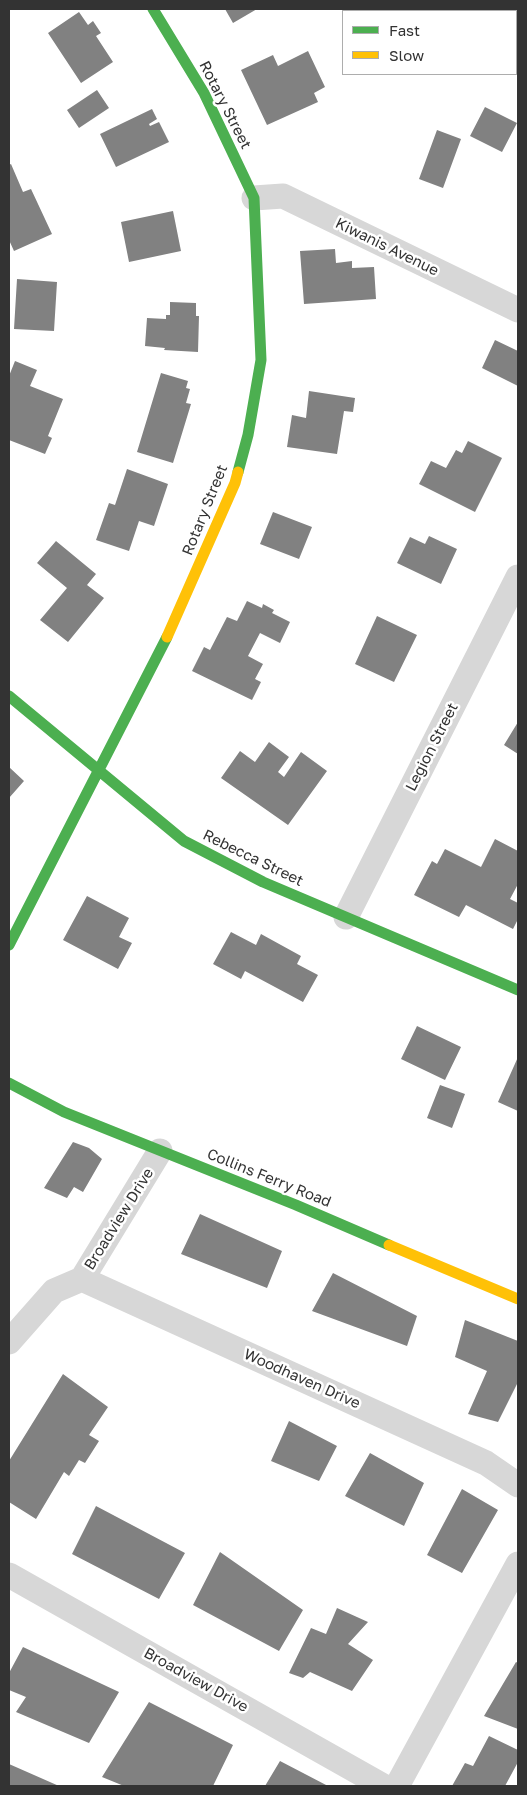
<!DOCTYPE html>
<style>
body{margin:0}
#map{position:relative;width:527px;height:1795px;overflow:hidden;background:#fff;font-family:"Golos Text",sans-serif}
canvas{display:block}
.frame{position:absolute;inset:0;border:10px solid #333;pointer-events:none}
.legend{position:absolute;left:342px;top:10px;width:175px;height:65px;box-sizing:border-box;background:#fff;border:1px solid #adadad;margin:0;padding:6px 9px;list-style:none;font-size:15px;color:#333}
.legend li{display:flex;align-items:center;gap:10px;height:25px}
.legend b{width:25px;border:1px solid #adadad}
</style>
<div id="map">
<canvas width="527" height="1795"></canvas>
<div class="frame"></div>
<ul class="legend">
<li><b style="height:6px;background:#4caf50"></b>Fast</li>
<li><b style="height:6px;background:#ffc107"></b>Slow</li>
</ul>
</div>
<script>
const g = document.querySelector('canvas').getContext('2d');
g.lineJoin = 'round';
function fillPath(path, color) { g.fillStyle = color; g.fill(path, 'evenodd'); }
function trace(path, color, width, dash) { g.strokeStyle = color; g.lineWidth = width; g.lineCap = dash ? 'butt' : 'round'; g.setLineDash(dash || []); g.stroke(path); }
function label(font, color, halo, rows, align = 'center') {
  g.font = font + ' "Golos Text",sans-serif'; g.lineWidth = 5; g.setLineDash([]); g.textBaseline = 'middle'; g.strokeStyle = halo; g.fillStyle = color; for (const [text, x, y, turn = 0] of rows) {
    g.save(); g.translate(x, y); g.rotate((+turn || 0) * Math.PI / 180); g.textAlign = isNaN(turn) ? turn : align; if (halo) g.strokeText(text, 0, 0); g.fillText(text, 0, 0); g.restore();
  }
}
const building = new Path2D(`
 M225,9H257L233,23Z
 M79,12L88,25L93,21L101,33L96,36L113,62L81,83L48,33Z
 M308,51L325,87L314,93L318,102L267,125L241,70L273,55L278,66Z
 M97,90L109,108L79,128L67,110Z
 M485,107L517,123L502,152L470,136Z
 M152,109L157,119L149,124L150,126L159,122L169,142L116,167L100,134Z
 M437,130L461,139L443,188L419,179Z
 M11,164L23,192L31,189L52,234L14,251L9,240V165Z
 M173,211L181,251L129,262L121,222Z
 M335,249L336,263L352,261V268L374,267L376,299L304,304L300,251Z
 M17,279L57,282L54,331L14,329Z
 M170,302L196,303V316H199L198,352L164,350L165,348L145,346L147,318L166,319V315H170Z
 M495,340L518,351V386L482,368Z
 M15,361L37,370L30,386L63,399L48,436L52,438L45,454L9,440V376Z
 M161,373L188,381L186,388L190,389L186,403L191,404L173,463L137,452Z
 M309,391L355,398L353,412L344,411L337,454L287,447L292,415L306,418Z
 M468,441L502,458L475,512L419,484L431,461L446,468L456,450L462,453Z
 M127,469L168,484L154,526L139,521L129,551L96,540L109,503L115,505Z
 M273,512L312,527L299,559L260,544Z
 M429,536L457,549L441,584L397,563L410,537L425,544Z
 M56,541L96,574L87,585L104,598L68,642L40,620L67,588L37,563Z
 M247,601L262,608L263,604L274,610L272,613L290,622L280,643L260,633L248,656L263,664L255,679L261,682L252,700L192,671L204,647L210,650L227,617L237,621Z
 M377,616L417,635L394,682L355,664Z
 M518,722V754L504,745Z
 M269,742L289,757L278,772L284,777L301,752L327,771L288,825L221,778L240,751L255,762Z
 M9,767L24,781L9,798Z
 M495,839L518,851V884L510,899L518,903V919L513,929L466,905L459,917L414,895L432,861L437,864L445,849L481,867Z
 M87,896L129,918L119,937L132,943L118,969L63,940Z
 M231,932L256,945L261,934L301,956L297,964L318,975L303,1002L245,971L241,979L213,964Z
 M417,1026L461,1047L445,1080L401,1059Z
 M518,1057V1111L498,1102Z
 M440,1085L465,1094L452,1128L427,1118Z
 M73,1142L89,1148L102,1159L83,1192L74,1187L67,1198L44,1188Z
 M200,1214L282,1251L267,1288L181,1254Z
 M333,1273L417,1316L407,1346L312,1311Z
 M465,1320L518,1341V1382L498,1422L468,1414L487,1371L455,1357Z
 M63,1374L108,1407L89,1435L99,1441L85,1463L79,1460L69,1476L64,1472L36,1519L9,1502V1461Z
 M289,1421L337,1446L319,1481L271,1461Z
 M370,1453L424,1483L404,1526L345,1496Z
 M462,1489L498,1510L462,1573L427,1555Z
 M96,1506L185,1553L159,1599L72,1554Z
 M220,1552L303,1610L279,1651L193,1605Z
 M337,1608L368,1622L348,1644L373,1660L352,1691L310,1672L303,1678L289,1673L311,1628L326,1634Z
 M23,1647L119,1692L89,1743L16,1712L26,1697L9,1690V1673Z
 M516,1662L518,1663V1729L484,1716Z
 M149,1702L233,1745L213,1786H124L102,1777Z
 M489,1736L518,1750V1762L505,1786H452L465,1763L473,1766Z
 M280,1761L328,1786H265Z
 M9,1764L59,1786H9Z`);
const street = new Path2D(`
 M254,198L283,196L518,310
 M346,917L518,577
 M82,1279L486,1463L518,1485
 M9,1342L54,1291L82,1279L160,1151
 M9,1575L383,1786
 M397,1786L518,1564`);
const fast = new Path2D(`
 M153,9L204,93L254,198L261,360L248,435L238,472
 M9,696L184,841L263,882L518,990
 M9,945L167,637
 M9,1083L64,1112L296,1205L389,1245`);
const slow = new Path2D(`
 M167,637L235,483L238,472
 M389,1245L518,1299`);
const streetNames = [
 ["Rotary Street",225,105,63],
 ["Kiwanis Avenue",387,247,26],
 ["Rotary Street",205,510,-68],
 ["Legion Street",432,747,-63],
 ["Rebecca Street",253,858,26],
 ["Collins Ferry Road",269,1178,22],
 ["Broadview Drive",119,1219,-58],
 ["Woodhaven Drive",302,1379,24],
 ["Broadview Drive",196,1680,29]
];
fillPath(building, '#818181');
trace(street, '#d7d7d7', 25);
trace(fast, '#4caf50', 11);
trace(slow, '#ffc107', 11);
label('15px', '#333', '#fff', streetNames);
</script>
